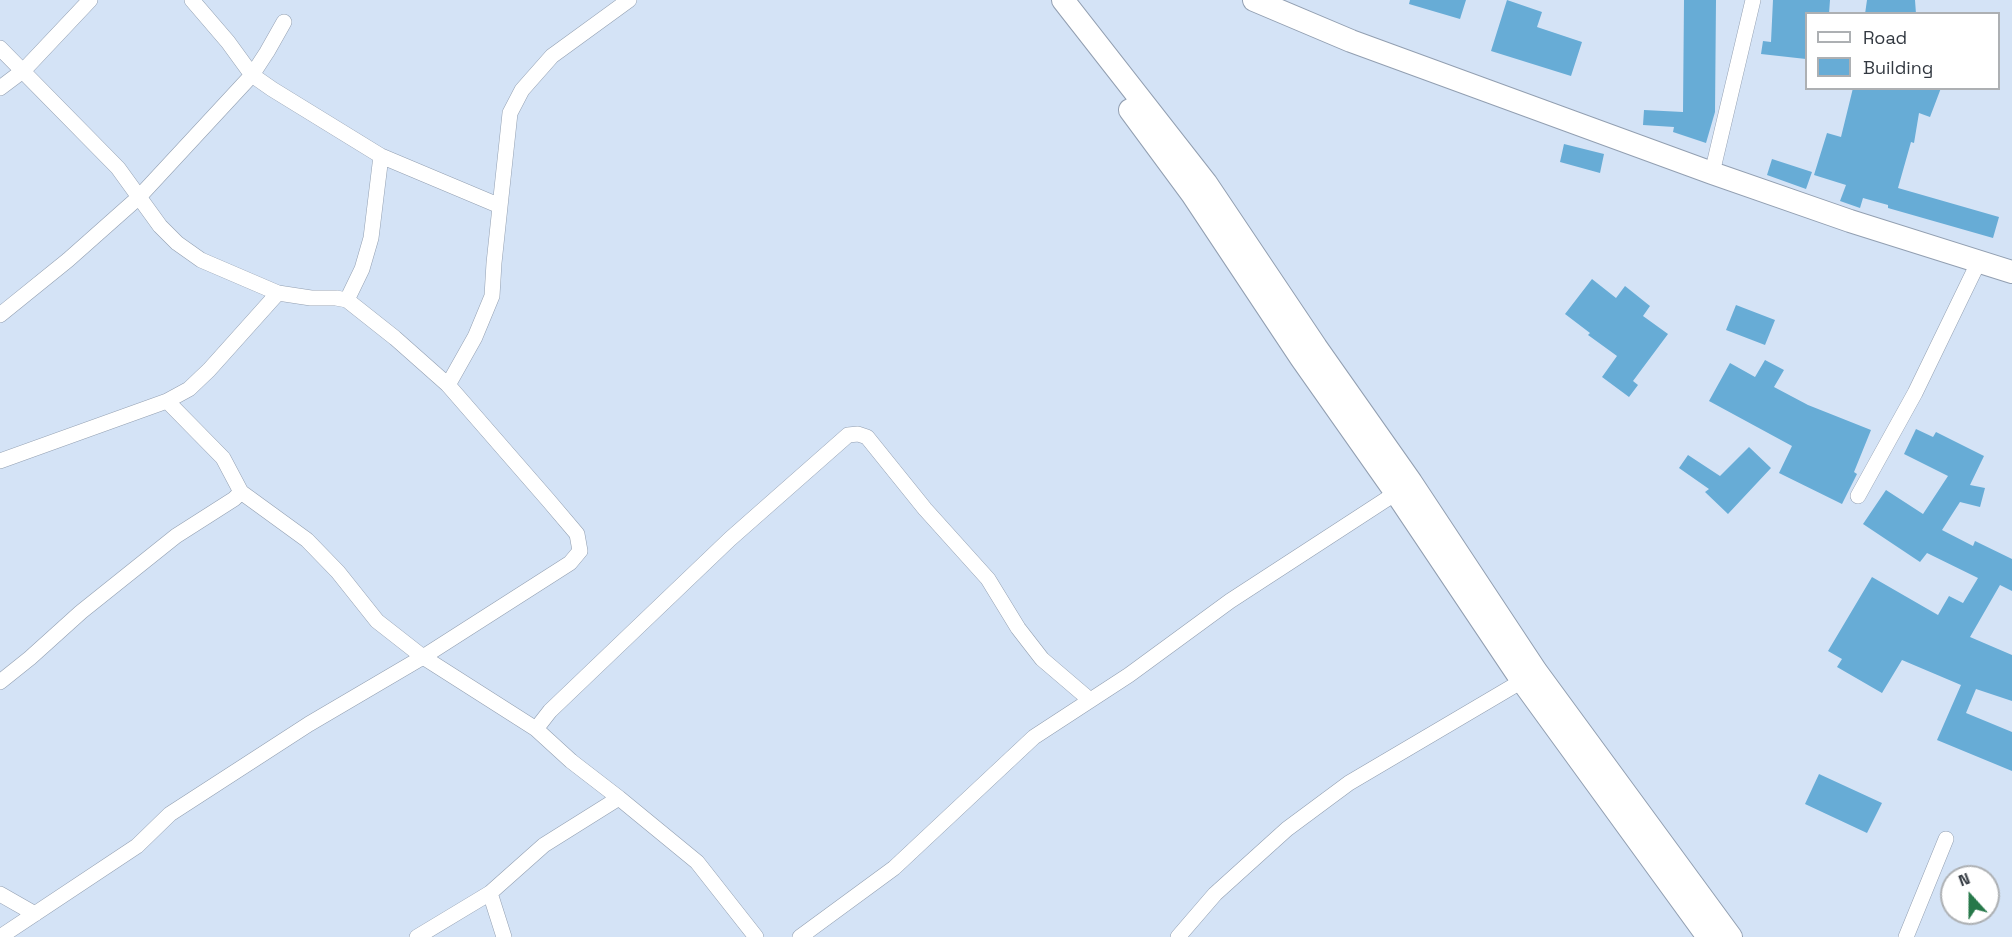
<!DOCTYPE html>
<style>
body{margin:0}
#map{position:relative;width:2012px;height:937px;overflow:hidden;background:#d4e3f6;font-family:"Space Grotesk",sans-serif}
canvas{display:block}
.legend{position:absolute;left:1805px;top:12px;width:195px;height:78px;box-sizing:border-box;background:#fff;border:2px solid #adb0b3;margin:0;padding:8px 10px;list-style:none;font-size:18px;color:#333941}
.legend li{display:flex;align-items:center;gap:12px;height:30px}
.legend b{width:30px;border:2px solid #adb0b3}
.north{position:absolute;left:1940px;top:865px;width:60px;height:60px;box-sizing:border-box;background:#fff;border:2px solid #adb0b3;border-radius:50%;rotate:339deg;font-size:16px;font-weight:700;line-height:24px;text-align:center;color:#333941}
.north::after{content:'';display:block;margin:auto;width:21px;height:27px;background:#267849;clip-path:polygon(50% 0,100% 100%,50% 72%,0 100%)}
</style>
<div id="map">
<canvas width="2012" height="937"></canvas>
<ul class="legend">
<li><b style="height:8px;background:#fff"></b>Road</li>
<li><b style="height:16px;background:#67acd6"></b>Building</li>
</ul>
<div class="north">N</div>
</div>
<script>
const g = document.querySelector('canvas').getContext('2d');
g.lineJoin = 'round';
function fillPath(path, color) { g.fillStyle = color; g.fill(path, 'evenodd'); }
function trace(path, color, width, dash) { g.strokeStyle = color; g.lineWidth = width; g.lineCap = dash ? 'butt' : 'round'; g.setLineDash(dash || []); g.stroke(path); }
const building = new Path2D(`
 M1410,0H1466L1460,19L1409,4Z
 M1507,0L1542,12L1537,27L1582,42L1571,76L1491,51Z
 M1684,0H1716L1715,112L1706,143L1673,132L1674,127L1643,125L1644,110L1683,112Z
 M1773,0H1830L1829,14H1806V59L1761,54L1763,41L1771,42Z
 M1867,0H1915L1916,14H1865Z
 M1853,88H1941L1930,117L1919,113L1914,143L1911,142L1898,188L1999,217L1993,238L1888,208V205L1863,198L1860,208L1840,201L1846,185L1814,175L1827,133L1841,137Z
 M1564,144L1604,154L1600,173L1560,162Z
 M1772,159L1812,172L1806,189L1767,175Z
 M1592,279L1616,298L1625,286L1650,306L1643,316L1668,334L1633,381L1638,385L1629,397L1602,377L1617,356L1588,335L1590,333L1565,314Z
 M1736,305L1775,320L1765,345L1726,330Z
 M1765,360L1784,370L1774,387L1808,405L1871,430L1854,472L1857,474L1842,504L1779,473L1792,446L1709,401L1730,363L1755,377Z
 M1916,429L1933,437L1936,432L1984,456L1970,485L1985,488L1980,507L1960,502L1942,530L1973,546L1975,541L2012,559V591L2000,585L1970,637L2012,655V701L1976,689L1966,713L2012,732V771L1937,740L1961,685L1902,660L1882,693L1837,667L1842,659L1828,651L1872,577L1938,615L1949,596L1963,603L1978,578L1927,553L1920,562L1863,524L1886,490L1923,514L1948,476L1904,454Z
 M1749,447L1771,468L1728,514L1705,492L1709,489L1679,468L1688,455L1720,476Z
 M1819,774L1882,803L1867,833L1805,804Z`);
const street = new Path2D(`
 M192,0L228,42L252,75L272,89L381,156L500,206
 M0,48L118,168L160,226L177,243L201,260L278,293L311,298H336L347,300L395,338L448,385L549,501L577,534L580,551L570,563L423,657L377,621L338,572L307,540L241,492L234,499L176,536L81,612L30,658L0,682
 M0,88L24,70L90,0
 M1712,173L1753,0
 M347,300L362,269L371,238L381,156
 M0,315L68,260L139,197L252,75L267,52L284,22
 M448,385L475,337L492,296L494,263L510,113L522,90L552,56L629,0
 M167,401L223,458L241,492
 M0,461L167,401L189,389L209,370L278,293
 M1858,496L1915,393L1979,261
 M536,729L550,711L730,539L848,435L858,434L867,437L925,509L988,579L1018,628L1042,659L1090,700
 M490,893L504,937
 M0,894L35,914
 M0,937L137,846L170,814L309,724L423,657L536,729L571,761L619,798
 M417,937L490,893L544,845L619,798L697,862L756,937
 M800,937L894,868L1034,737L1129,675L1230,601L1396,493
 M1178,937L1215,894L1287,829L1349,783L1522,681
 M1906,937L1946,839`);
const secondary = new Path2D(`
 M1063,0L1206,183L1316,347L1411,482L1536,671L1731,937
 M1254,0L1351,41L1712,173L1850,221L2012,272
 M1130,110L1192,194L1301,358L1396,493L1522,681L1708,937`);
fillPath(building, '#67acd6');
trace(street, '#929fb1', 16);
trace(secondary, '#929fb1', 24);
trace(street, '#fff', 15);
trace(secondary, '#fff', 22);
</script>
